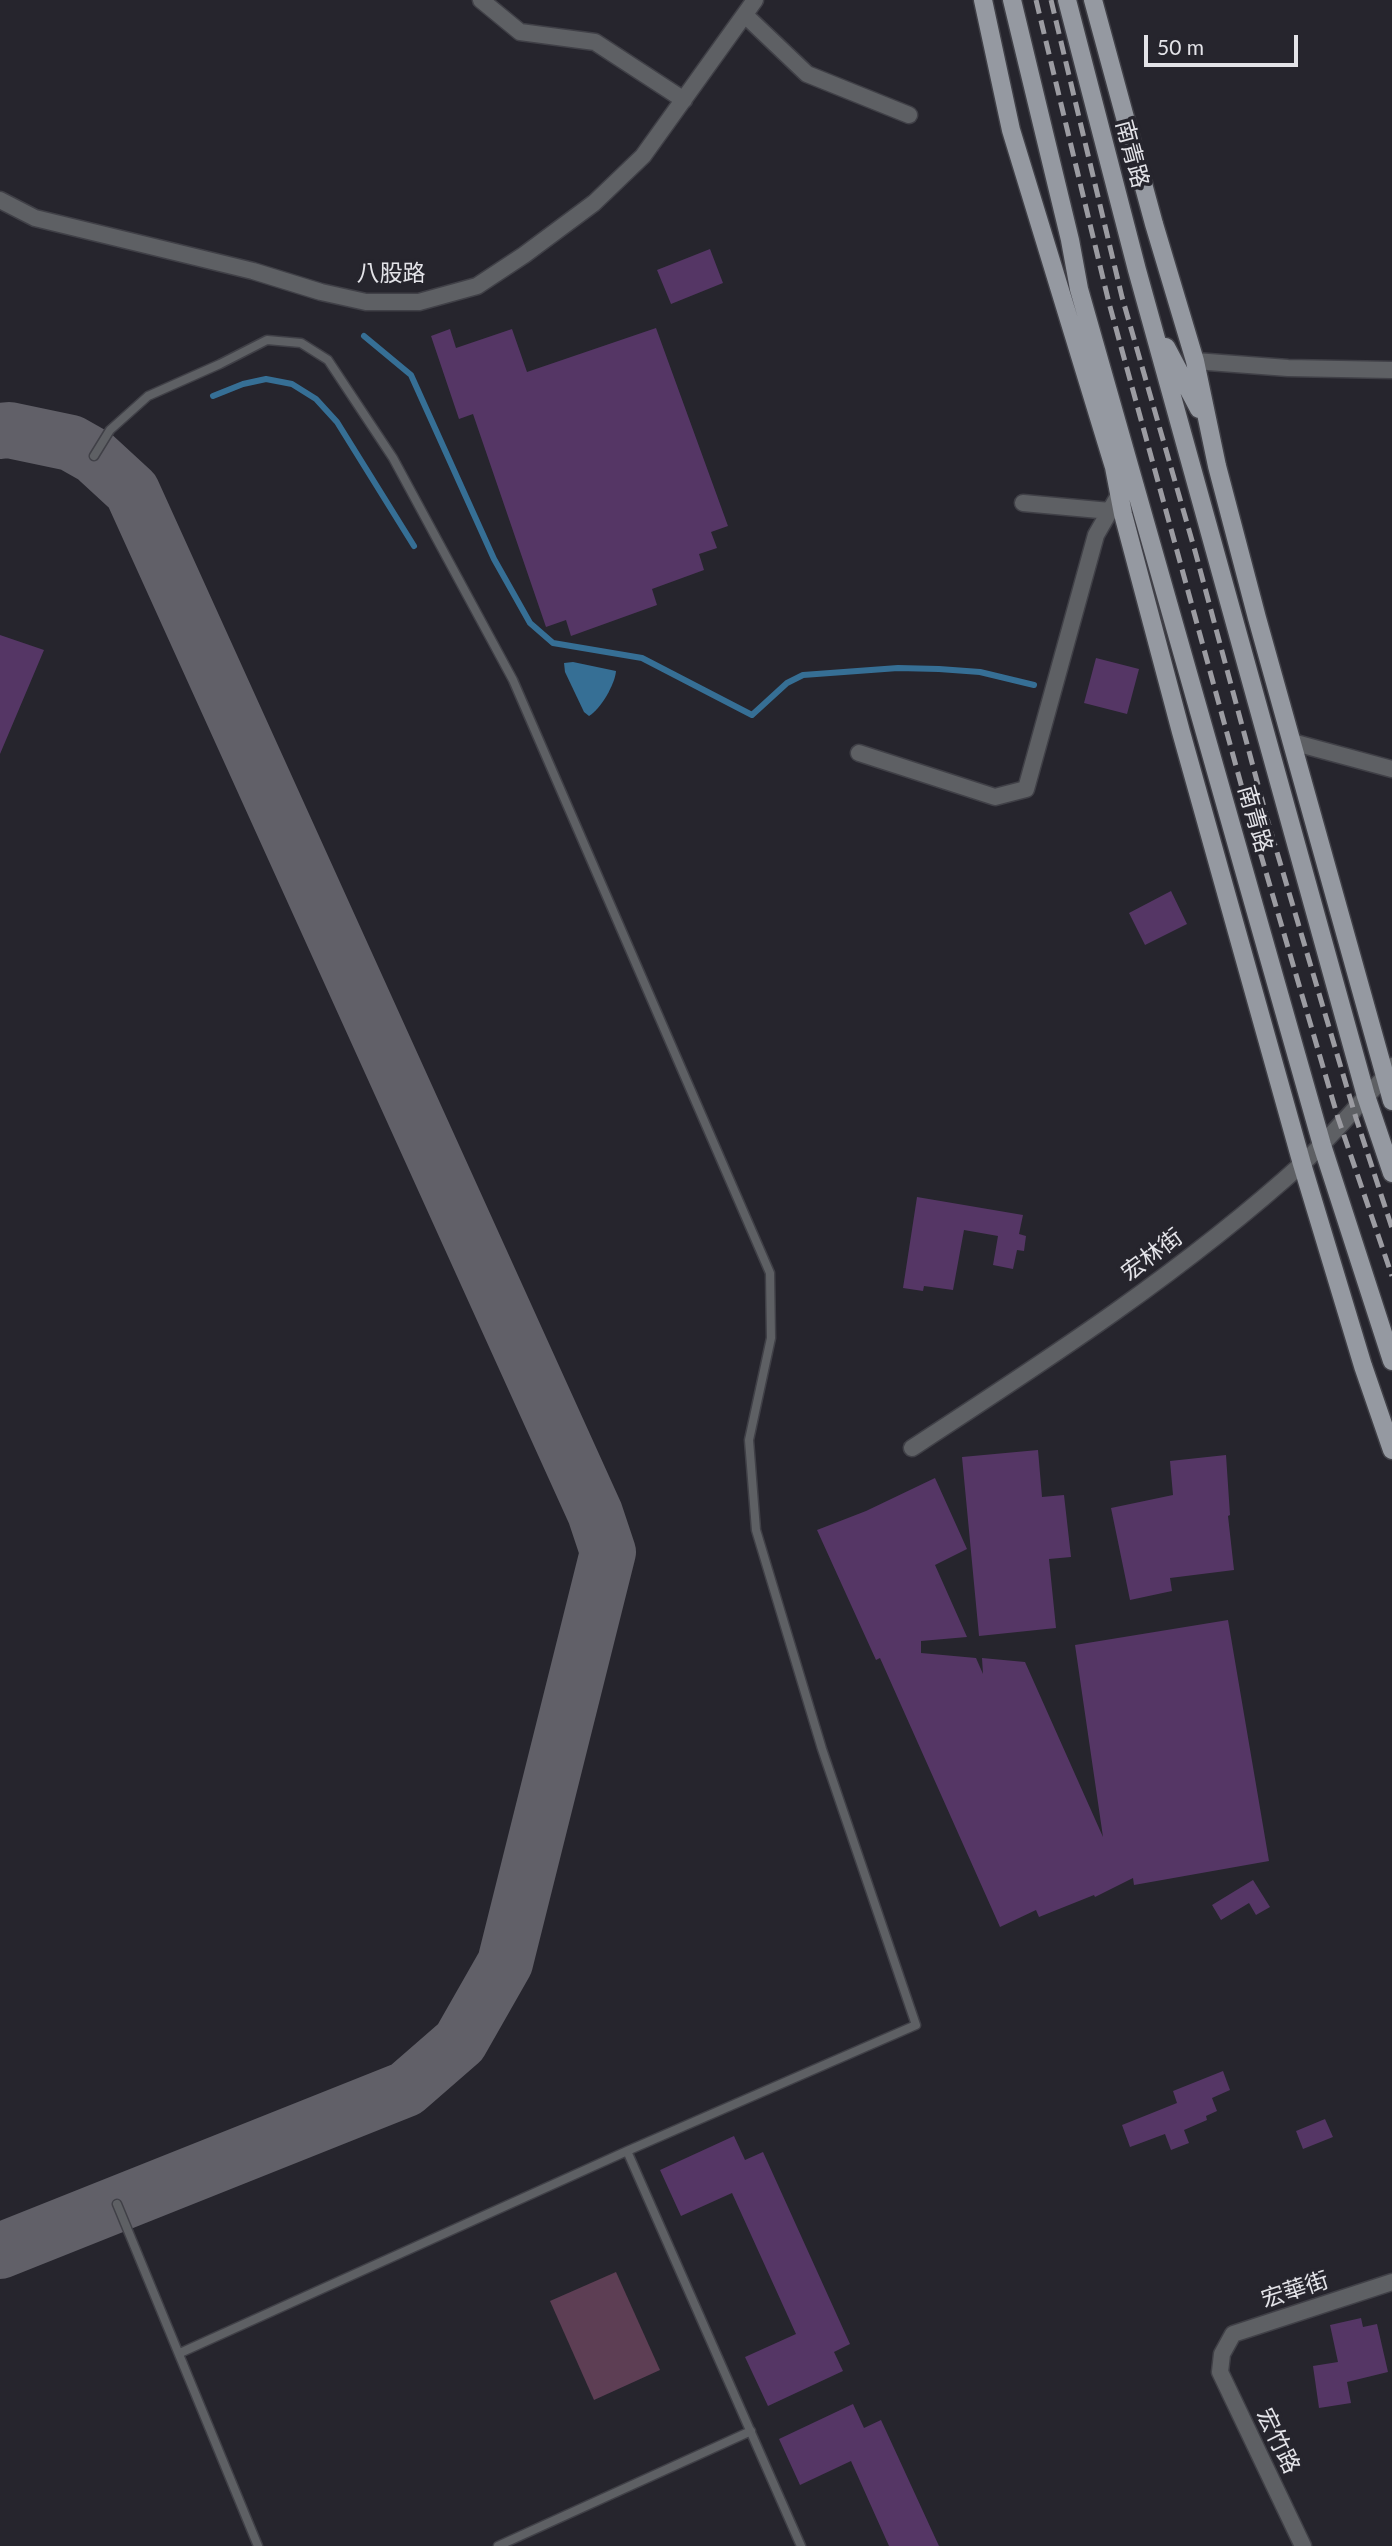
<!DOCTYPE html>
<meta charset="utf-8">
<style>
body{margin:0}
#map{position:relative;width:1392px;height:2546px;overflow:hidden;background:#26252d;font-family:Lato,sans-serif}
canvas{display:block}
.scale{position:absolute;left:1144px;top:35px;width:154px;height:32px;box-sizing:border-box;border:4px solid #e3e3e8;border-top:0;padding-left:9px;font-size:21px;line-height:24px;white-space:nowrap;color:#e3e3e8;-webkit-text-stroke:5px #26252d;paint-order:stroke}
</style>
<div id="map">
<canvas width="1392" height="2546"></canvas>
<div class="scale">50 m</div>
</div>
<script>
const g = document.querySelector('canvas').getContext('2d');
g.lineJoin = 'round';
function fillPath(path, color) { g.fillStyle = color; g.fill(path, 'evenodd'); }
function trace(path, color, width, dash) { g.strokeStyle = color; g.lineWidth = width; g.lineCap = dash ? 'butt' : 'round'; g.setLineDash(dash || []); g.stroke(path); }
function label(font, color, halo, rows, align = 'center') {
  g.font = font + ' Lato,"Noto Sans TC",sans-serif'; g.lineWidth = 7; g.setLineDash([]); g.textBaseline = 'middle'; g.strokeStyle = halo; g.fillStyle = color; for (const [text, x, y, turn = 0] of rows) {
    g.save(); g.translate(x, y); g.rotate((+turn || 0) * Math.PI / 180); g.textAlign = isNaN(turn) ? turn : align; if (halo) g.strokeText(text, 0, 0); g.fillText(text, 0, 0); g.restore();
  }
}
const green = new Path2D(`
 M616,2272L660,2370L594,2400L550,2301Z`);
const water = new Path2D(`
 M573,662L616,671C615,684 601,709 589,716L584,712L565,672L564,663Z`);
const stream = new Path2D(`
 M364,336L411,375L494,559L530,623L553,643L642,658L752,715L787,683L803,675L898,668L939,669L980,672L1034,685
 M213,396L243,384L266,379L292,384L316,399L337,422L414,546`);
const taxiway = new Path2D(`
 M0,431L9,430L71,443L94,456L132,491L595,1513L608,1552L505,1963L460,2042L406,2089L0,2251`);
const building = new Path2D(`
 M710,249L723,283L671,304L657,270Z
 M656,328L728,526L711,532L717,548L699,554L704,570L652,589L657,605L571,636L566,620L546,627L473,414L459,419L431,336L450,329L456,348L512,329L527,372Z
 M0,635L44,650L0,754Z
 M1096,658L1139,669L1127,714L1084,703Z
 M1171,891L1187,924L1145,945L1129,913Z
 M917,1197L1023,1215L1019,1234L1026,1236L1024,1251L1017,1250L1013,1269L993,1265L998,1236L964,1230L953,1290L924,1286L923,1291L903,1288Z
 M1038,1450L1042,1497L1064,1495L1071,1557L1049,1559L1056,1628L979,1636L962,1457Z
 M1226,1455L1230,1515L1228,1516L1234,1570L1170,1578L1172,1591L1130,1600L1111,1508L1173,1495L1170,1461Z
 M935,1478L967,1549L935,1565L967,1637L921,1641V1653L976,1658L983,1674L982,1658L1025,1662L1103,1837L1075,1645L1228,1620L1269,1861L1134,1885L1133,1878L1095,1897L1094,1895L1039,1917L1036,1910L1000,1927L880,1658L876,1660L817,1530L866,1511Z
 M1253,1880L1270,1907L1256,1915L1249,1903L1221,1920L1212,1905Z
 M1223,2071L1230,2090L1212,2098L1217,2111L1206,2116L1207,2120L1184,2130L1189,2143L1171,2150L1165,2134L1130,2147L1122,2125L1177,2103L1173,2091Z
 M1325,2119L1333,2137L1303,2149L1296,2131Z
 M734,2136L745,2160L763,2152L850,2344L834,2352L843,2371L768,2406L745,2357L796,2334L732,2193L681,2216L660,2170Z
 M1361,2318L1363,2327L1377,2324L1388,2372L1347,2382L1351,2403L1319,2408L1313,2366L1338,2362L1330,2325Z
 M853,2404L864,2428L881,2420L939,2546H889L851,2461L800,2485L779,2439Z`);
const lane = new Path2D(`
 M94,456L110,430L148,396L220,364L267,340L301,343L328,360L393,458L513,680L770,1273L771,1338L749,1440L756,1530L822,1749L916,2025L627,2151L180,2353
 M627,2151L801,2546
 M117,2204L258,2546
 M498,2546L751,2431`);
const street = new Path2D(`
 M481,0L520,32L595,42L684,100
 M745,15L807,74L909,115
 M0,200L35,218L253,271L321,292L366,302H419L477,286L524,255L594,203L643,156L755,0
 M1195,361L1288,368L1392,370
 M1023,503L1110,511
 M1292,742L1392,769
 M859,753L995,797L1026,789L1096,535L1119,495
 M912,1448C1047,1360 1184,1271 1304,1162C1332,1136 1357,1105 1385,1077L1392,1066
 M1303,2546L1220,2372L1222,2354L1233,2334L1392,2282`);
const primary = new Path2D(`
 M983,0L1011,130L1114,467L1123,514L1181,732L1302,1164L1363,1366L1392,1450
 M1012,0L1070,240L1079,289L1322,1145L1392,1361
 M1067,0L1137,270L1366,1096L1392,1173
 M1093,0L1154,224L1195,361L1217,466L1257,618L1392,1101
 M1166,347L1199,409`);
const rail = new Path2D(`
 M1036,0L1109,303L1253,828L1338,1118L1392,1276
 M1051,0L1122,297L1195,551L1268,822L1356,1118L1392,1228`);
const streetNames = [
 ["南青路",1132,154,75],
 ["八股路",391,274],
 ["南青路",1255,819,74],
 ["宏林街",1152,1255,-37],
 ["宏華街",1295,2290,-18],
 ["宏竹路",1278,2441,64]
];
fillPath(green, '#5d3e54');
fillPath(water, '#366f95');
trace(stream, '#366f95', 6);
trace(taxiway, '#616068', 56);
fillPath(building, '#553665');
trace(lane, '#404047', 11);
trace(street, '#404047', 19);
trace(primary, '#404047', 21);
trace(lane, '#5e6064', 8);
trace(street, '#5e6064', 16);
trace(primary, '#9599a1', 18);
trace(rail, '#9c9ca2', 5, [14, 7]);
label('23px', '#e3e3e8', '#26252d', streetNames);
</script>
